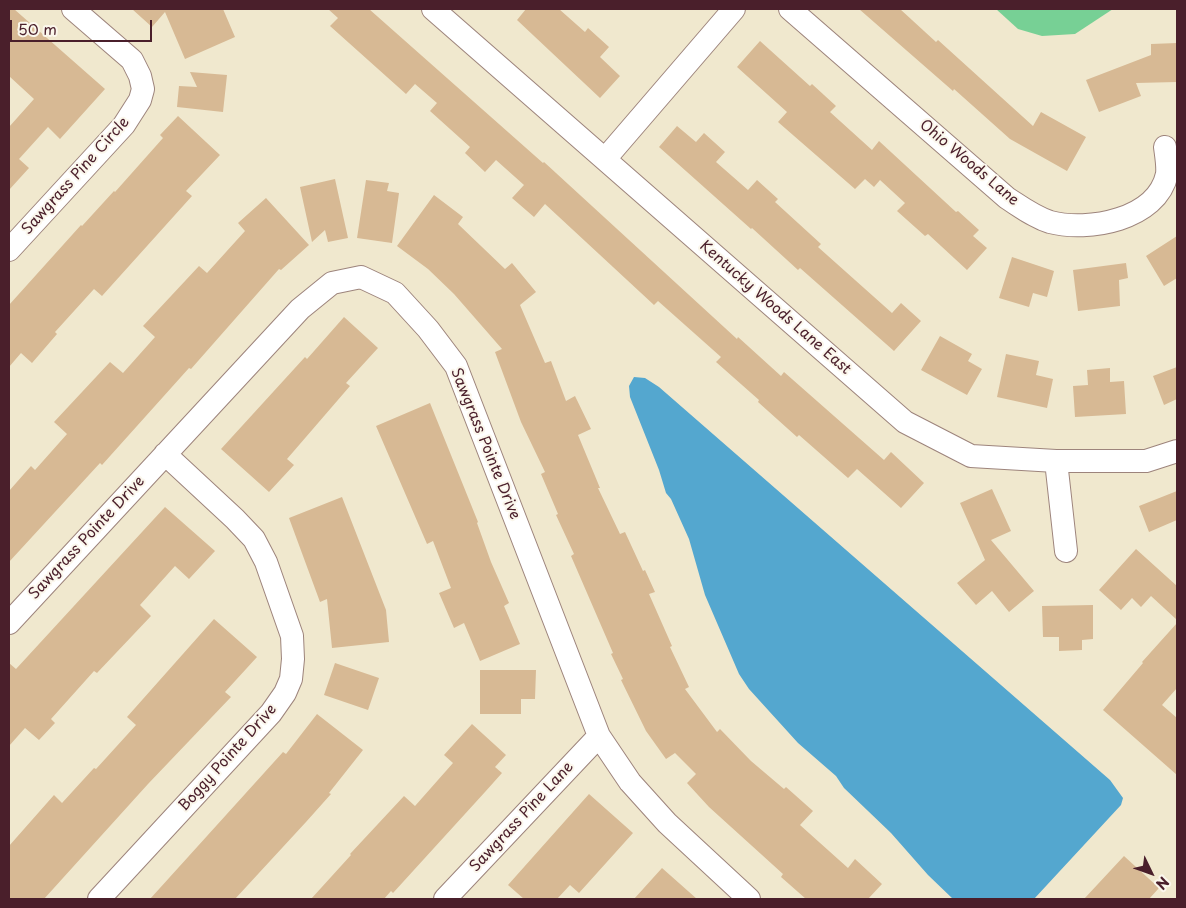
<!DOCTYPE html>
<style>
body{margin:0}
#map{position:relative;width:1186px;height:908px;overflow:hidden;background:#f0e8ce;font-family:"Playpen Sans",sans-serif}
canvas{display:block}
.frame{position:absolute;inset:0;border:10px solid #4a1f2b;pointer-events:none}
.north{position:absolute;left:1126px;top:848px;width:50px;height:50px;-webkit-text-stroke:4px #fbf7ec;paint-order:stroke;rotate:132deg;font-size:14px;font-weight:700;line-height:20px;text-align:center;color:#4a1f2b}
.north::after{content:'';display:block;margin:auto;width:18px;height:22px;background:#4a1f2b;clip-path:polygon(50% 0,100% 100%,50% 72%,0 100%)}
.scale{position:absolute;left:10px;top:20px;width:142px;height:22px;box-sizing:border-box;border:2px solid #4a1f2b;border-top:0;padding-left:6px;font-size:15px;line-height:18px;white-space:nowrap;color:#4a1f2b;-webkit-text-stroke:4px #fbf7ec;paint-order:stroke}
</style>
<div id="map">
<canvas width="1186" height="908"></canvas>
<div class="frame"></div>
<div class="north">N</div>
<div class="scale">50 m</div>
</div>
<script>
const g = document.querySelector('canvas').getContext('2d');
g.lineJoin = 'round';
function fillPath(path, color) { g.fillStyle = color; g.fill(path, 'evenodd'); }
function trace(path, color, width, dash) { g.strokeStyle = color; g.lineWidth = width; g.lineCap = dash ? 'butt' : 'round'; g.setLineDash(dash || []); g.stroke(path); }
function label(font, color, halo, rows, align = 'center') {
  g.font = font + ' "Playpen Sans",sans-serif'; g.lineWidth = 4; g.setLineDash([]); g.textBaseline = 'middle'; g.strokeStyle = halo; g.fillStyle = color; for (const [text, x, y, turn = 0] of rows) {
    g.save(); g.translate(x, y); g.rotate((+turn || 0) * Math.PI / 180); g.textAlign = isNaN(turn) ? turn : align; if (halo) g.strokeText(text, 0, 0); g.fillText(text, 0, 0); g.restore();
  }
}
const green = new Path2D(`
 M996,9H1113L1075,34L1042,36L1018,29Z`);
const water = new Path2D(`
 M634,377L645,378L659,387L1110,780L1123,798L1121,805L1034,899H953L928,875L891,833L844,788L836,776L798,743L749,689L739,674L705,595L689,539L671,499L666,493L659,470L630,397L629,386Z`);
const building = new Path2D(`
 M9,9H14L105,89L60,139L48,127L19,159L29,168L9,190V127L34,99L9,76Z
 M132,9H223L235,37L185,59L165,12L152,27Z
 M328,9H369L543,163L544,162L737,339L738,337L781,376L784,372L884,460L891,452L924,483L901,508L857,469L848,478L799,435L797,437L758,402L759,400L716,362L721,357L658,301L654,305L545,204L534,217L512,198L524,185L496,160L485,172L465,153L470,147L430,111L437,103L415,84L406,94L330,26L338,18Z
 M526,9H559L585,32L588,28L609,47L600,57L620,76L600,98L517,20Z
 M859,9H900L936,42L938,40L1033,126L1041,112L1086,137L1067,171L1010,139L954,89L953,91Z
 M760,41L810,86L812,84L836,106L830,112L872,150L879,141L956,212L958,211L979,230L973,236L987,248L967,270L928,234L925,236L897,211L905,203L880,180L874,187L865,179L855,189L778,122L787,112L737,67Z
 M1177,43V82L1136,83L1141,96L1099,112L1086,80L1151,55V44Z
 M190,72L227,75L223,112L177,107L179,86L197,87Z
 M178,116L220,155L186,191L192,196L102,296L94,289L55,332L57,334L32,363L21,353L9,367V305L81,225L82,226L114,191L115,192L163,138L160,135Z
 M677,126L696,142L704,133L725,152L716,162L748,190L757,180L778,199L775,202L821,244L818,247L892,313L901,303L921,321L894,351L800,268L798,270L752,228L751,229L659,147Z
 M335,179L348,238L328,242L325,230L312,242L300,187Z
 M366,180L389,183L387,191L399,193L392,243L357,238Z
 M434,195L463,217L458,224L505,269L512,263L536,292L520,305L545,363L551,361L566,401L575,396L591,429L578,435L600,488H598L620,534L625,532L643,571L645,570L655,592L649,594L672,646L670,647L689,687L685,689L717,732L720,729L751,761L784,789L786,787L813,811L800,825L848,868L855,859L882,884L868,899H806L781,877L783,874L709,807L687,783L696,774L675,753L666,759L646,731L621,680L623,679L611,654L613,653L571,556L574,554L556,515L558,514L541,474L545,472L521,422L495,352L502,349L454,294L428,269L397,246Z
 M266,198L309,245L281,270L279,269L191,369L189,368L102,465L100,463L9,562V491L31,466L35,470L67,434L54,422L110,362L123,373L155,337L143,326L199,266L207,273L245,231L238,223Z
 M1177,236V278L1164,286L1146,256Z
 M1012,257L1054,271L1047,297L1033,293L1029,307L999,298Z
 M1126,263L1128,278L1119,280L1120,306L1078,311L1073,270Z
 M344,317L378,348L346,383L350,386L287,459L294,465L269,492L221,449L305,357L307,359Z
 M940,336L972,354L968,361L982,369L967,395L921,370Z
 M1006,354L1039,361L1036,375L1053,379L1047,408L997,397Z
 M1177,367V399L1164,405L1153,376Z
 M1110,368V382L1124,381L1126,414L1075,417L1073,386L1088,385L1087,370Z
 M430,403L478,522L477,523L491,562L509,603L504,606L520,644L480,661L464,623L454,628L439,593L451,588L433,541L427,544L376,426Z
 M992,489L1011,531L991,540L1034,591L1009,612L992,591L976,605L957,583L985,560L960,503Z
 M1177,491V520L1149,532L1139,506Z
 M342,497L386,610L389,642L332,648L327,599L320,602L289,518Z
 M165,507L215,551L189,579L175,566L140,605L151,616L97,673L94,671L51,719L55,723L39,740L25,728L9,746V663L16,669Z
 M1136,549L1177,586V620L1151,596L1141,607L1132,598L1121,610L1099,590Z
 M1093,605V639L1082,640V650L1059,651V637H1043L1042,606Z
 M214,619L257,657L225,692L231,697L148,784L44,899H9V846L54,795L62,803L94,768L96,769L136,725L127,717Z
 M1177,623V688L1162,705L1177,718V775L1103,710L1143,663L1142,662Z
 M335,663L379,678L368,710L324,695Z
 M480,670H536L535,699H521V714H480Z
 M317,714L363,750L329,793L331,794L306,822L235,899H150L283,752L286,754Z
 M472,724L506,755L495,767L502,773L485,792L393,893L391,891L384,899H311L351,855L350,854L404,796L415,806L453,763L444,755Z
 M589,794L633,833L579,893L570,885L557,899H524L508,885Z
 M1124,856L1159,888L1149,899H1084Z
 M662,868L697,899H634Z`);
const minor = new Path2D(`
 M433,9L905,422L971,456L1056,461H1146L1177,451
 M790,9L1007,198C1021,207 1034,217 1050,222C1088,232 1157,220 1167,174C1168,166 1166,155 1165,147
 M605,159L734,9
 M9,250L124,125L140,100L143,89L140,76L132,60L73,9
 M1056,461L1066,551
 M9,623L300,309L332,283L361,277L395,293L428,329L456,366L599,736L630,782L667,823L749,899
 M99,899L271,713L285,693L291,679L293,659L292,636L266,562L254,539L235,519L165,454
 M445,899L599,736`);
const streetNames = [
 ["Ohio Woods Lane",969,163,40],
 ["Sawgrass Pine Circle",76,176,-48],
 ["Kentucky Woods Lane East",775,308,41],
 ["Sawgrass Pointe Drive",485,444,68],
 ["Sawgrass Pointe Drive",87,538,-47],
 ["Boggy Pointe Drive",228,758,-48],
 ["Sawgrass Pine Lane",522,817,-47]
];
fillPath(green, '#77d095');
fillPath(water, '#54a7cf');
fillPath(building, '#d7b994');
trace(minor, '#9d847c', 24);
trace(minor, '#fff', 22);
label('15px', '#4a1f2b', '#fbf7ec', streetNames);
</script>
